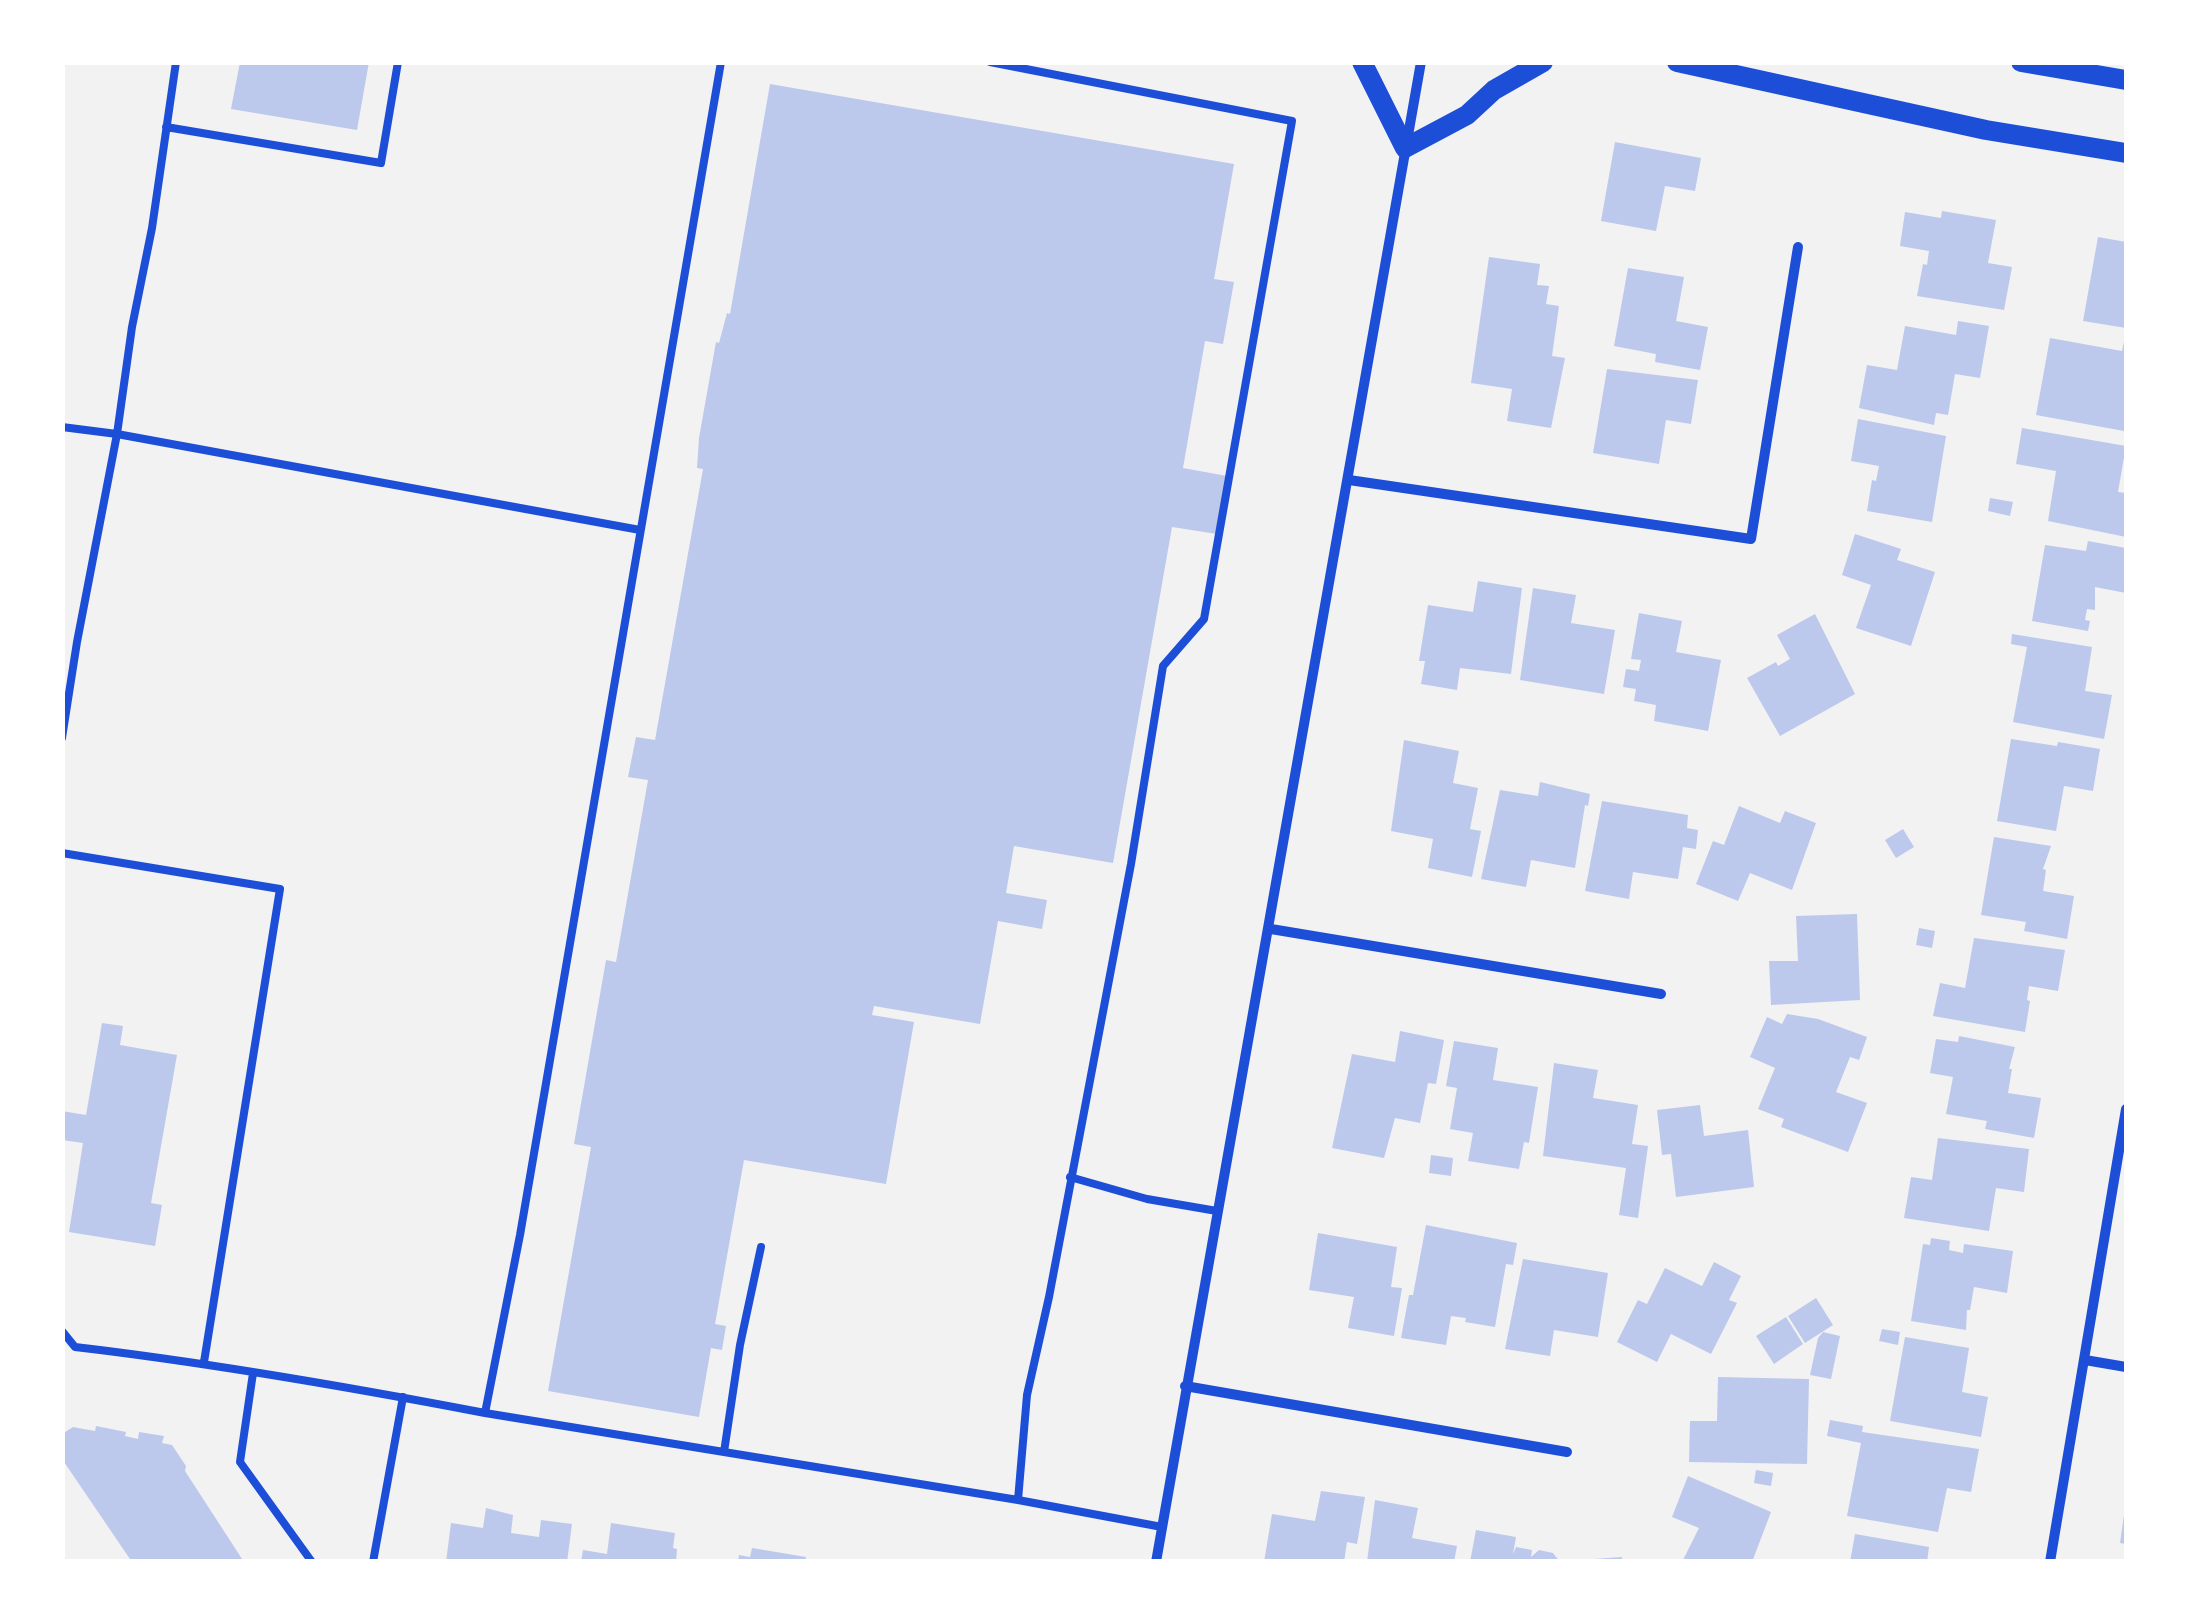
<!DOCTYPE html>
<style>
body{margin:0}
#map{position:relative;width:2189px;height:1624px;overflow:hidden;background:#f2f2f2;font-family:"PT Sans Narrow",sans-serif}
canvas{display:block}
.frame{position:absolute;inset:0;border:65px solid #fff;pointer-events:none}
</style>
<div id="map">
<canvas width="2189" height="1624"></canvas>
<div class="frame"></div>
</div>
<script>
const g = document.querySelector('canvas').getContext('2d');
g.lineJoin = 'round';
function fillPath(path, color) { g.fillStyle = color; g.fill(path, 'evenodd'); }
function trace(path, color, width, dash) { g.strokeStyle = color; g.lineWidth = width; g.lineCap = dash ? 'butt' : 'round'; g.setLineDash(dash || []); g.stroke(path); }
const building = new Path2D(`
 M240,62H369L357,130L231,109Z
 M770,84L1234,164L1214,279L1234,282L1223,344L1205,341L1183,468L1227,476L1217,534L1172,527L1113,863L1014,846L1006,893L1047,900L1042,929L998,921L980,1024L874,1006L872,1015L914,1022L886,1184L744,1160L715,1324L726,1326L722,1350L711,1348L699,1417L548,1391L591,1147L574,1144L606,960L616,962L648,780L628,777L636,737L655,740L703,469L697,468L699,438L716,342L719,343L727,313L730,314Z
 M1615,142L1701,158L1695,191L1665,186L1656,231L1601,221Z
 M1942,211L1996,220L1988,263L2012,267L2004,310L1917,296L1923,264L1927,265L1929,251L1900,246L1905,212L1941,218Z
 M2098,237L2126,242V328L2083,321Z
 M1489,257L1540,264L1537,285L1549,286L1546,304L1559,306L1552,356L1565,358L1551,428L1507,421L1512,389L1471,383Z
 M1628,268L1684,277L1676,321L1708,327L1700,370L1655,362L1656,354L1614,346Z
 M1958,321L1989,326L1980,378L1955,374L1948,415L1936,413L1934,425L1859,408L1867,365L1897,370L1905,326L1956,335Z
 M2125,337L2124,431L2036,415L2050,338L2122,351Z
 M1607,369L1698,380L1691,424L1666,420L1659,464L1593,453Z
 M1858,419L1946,436L1932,522L1867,511L1872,480L1876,481L1879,466L1851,461Z
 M2022,428L2126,446L2118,492L2126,493V537L2048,521L2056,471L2016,464Z
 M1990,498L2013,502L2010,516L1988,511Z
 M1855,534L1901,549L1897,560L1935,572L1911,646L1856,628L1871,585L1842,575Z
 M2088,541L2126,548V593L2095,587V610L2087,609L2085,620L2090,621L2088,631L2032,621L2045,545L2086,551Z
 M1478,581L1522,588L1511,674L1460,668L1457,690L1421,684L1425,661H1419L1428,605L1473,612Z
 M1533,588L1576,595L1571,623L1615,630L1604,694L1520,680Z
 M1639,613L1682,621L1676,652L1721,660L1708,731L1654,721L1656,705L1634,701L1636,689L1623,687L1626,669L1639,671L1641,660L1631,659Z
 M1815,614L1855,694L1780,736L1747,678L1776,662L1778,666L1790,659L1777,635Z
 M2012,634L2092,647L2085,691L2112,695L2104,739L2013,722L2027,647L2011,644Z
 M2011,739L2057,746L2058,742L2100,749L2093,791L2064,786L2056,831L1997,821Z
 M1404,740L1459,751L1453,783L1478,788L1470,829L1481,831L1472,877L1428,868L1433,839L1391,831Z
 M1540,782L1590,794L1588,806L1585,805L1575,868L1531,860L1526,887L1481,879L1500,790L1538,796Z
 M1602,801L1688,815L1687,828L1698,830L1696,849L1683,847L1678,879L1633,872L1629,899L1585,891Z
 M1739,806L1780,823L1785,811L1816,823L1792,890L1750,873L1738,901L1696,884L1713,841L1724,845Z
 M1903,829L1914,847L1896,858L1885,840Z
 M1994,837L2051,846L2043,869L2046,870L2043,891L2074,896L2067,939L2024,931L2026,922L1981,915Z
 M1857,914L1860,1000L1771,1005L1769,961H1798L1796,916Z
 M1919,928L1935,931L1932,948L1916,945Z
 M1974,938L2065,950L2058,991L2029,986L2027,1000L2030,1001L2025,1032L1933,1016L1940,983L1965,988Z
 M1787,1014L1818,1019L1867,1037L1859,1060L1850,1057L1836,1092L1867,1103L1848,1152L1781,1127L1784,1119L1758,1109L1775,1068L1750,1057L1767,1017L1782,1024Z
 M102,1023L123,1026L120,1045L177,1055L151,1203L162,1205L155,1246L69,1232L83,1143L62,1140V1111L86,1115Z
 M1400,1031L1444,1040L1436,1084L1428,1083L1420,1123L1395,1118L1384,1158L1332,1148L1352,1054L1395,1062Z
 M1959,1036L2015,1047L2009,1069H2012L2008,1093L2041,1098L2034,1138L1985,1129L1987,1121L1946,1114L1953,1077L1930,1073L1936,1039L1958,1042Z
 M1454,1041L1498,1048L1493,1080L1538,1087L1529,1143L1524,1142L1519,1169L1468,1161L1473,1133L1450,1129L1457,1088L1446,1086Z
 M1554,1063L1598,1070L1593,1098L1638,1105L1632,1144L1648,1146L1638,1218L1619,1215L1626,1168L1543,1156Z
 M1700,1105L1704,1136L1748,1130L1754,1187L1676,1197L1671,1154L1662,1155L1657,1110Z
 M1938,1138L2029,1149L2024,1192L1996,1188L1989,1231L1904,1218L1911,1177L1932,1180Z
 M1431,1155L1453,1158L1451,1176L1429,1173Z
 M1426,1225L1517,1243L1513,1265L1506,1264L1495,1327L1465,1322L1466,1318L1451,1316L1446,1345L1401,1338L1409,1295H1413Z
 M1318,1233L1397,1247L1391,1287L1402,1288L1394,1336L1348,1328L1354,1297L1309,1290Z
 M1931,1238L1950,1241L1949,1250L1963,1253L1964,1244L2013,1251L2007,1293L1974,1287L1970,1310H1967L1966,1330L1911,1321L1923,1244L1930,1245Z
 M1523,1259L1608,1273L1598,1337L1554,1330L1550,1356L1505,1349Z
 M1714,1262L1741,1276L1729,1300L1737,1303L1711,1354L1671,1334L1657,1362L1617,1342L1638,1300L1647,1304L1665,1268L1702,1286Z
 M1816,1298L1833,1325L1805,1343L1788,1316Z
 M1786,1317L1803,1344L1774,1364L1756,1336Z
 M1882,1329L1900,1332L1898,1345L1879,1341Z
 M1823,1332L1840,1336L1831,1379L1810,1375L1818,1338Z
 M1905,1337L1969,1348L1962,1392L1988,1397L1981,1437L1890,1421Z
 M1718,1377L1809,1379L1807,1464L1689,1462L1690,1421H1717Z
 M1830,1420L1863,1426L1862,1432L1979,1449L1971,1492L1947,1488L1938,1532L1847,1516L1861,1443L1827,1436Z
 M96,1426L126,1432L125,1436L138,1439L139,1432L164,1436L162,1443L172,1445L186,1466L185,1471L244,1562H132L62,1459V1434L73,1427L95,1431Z
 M1756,1470L1773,1473L1771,1486L1754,1483Z
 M1688,1476L1771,1512L1752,1562H1682L1699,1528L1672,1517Z
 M1321,1491L1365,1497L1357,1544L1347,1542L1344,1562H1264L1272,1514L1315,1521Z
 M1375,1500L1418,1508L1412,1538L1457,1546L1454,1562H1367Z
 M486,1508L513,1515L511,1533L539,1537L541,1520L572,1524L567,1562H446L451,1523L483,1528Z
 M2124,1515H2126V1544L2120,1543Z
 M611,1523L675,1533L673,1548L677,1549L676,1562H581L583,1550L607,1554Z
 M1476,1530L1516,1537L1513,1554L1516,1547L1532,1550L1531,1557L1539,1550L1553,1553L1560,1562H1470Z
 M1855,1534L1929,1547L1927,1562H1850Z
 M752,1548L806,1557L805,1562H738L739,1555L750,1557Z
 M1622,1557V1562H1594V1559Z`);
const service = new Path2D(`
 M721,62L520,1235L485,1413L1018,1500L1162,1527
 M990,62L1292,121L1204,619L1163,666L1131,864L1049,1297L1027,1395L1018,1500
 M166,127L381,163L398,62
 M62,427L117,434L640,530
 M62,738L77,642L117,434L132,327L152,228L176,62
 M62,853L280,889L204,1362
 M1070,1177L1147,1199L1217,1211
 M62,1331L75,1347C212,1363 349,1387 485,1413
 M253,1373L240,1462L312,1562
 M724,1452L740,1345L761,1247
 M373,1562L403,1397`);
const minor = new Path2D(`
 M1349,480L1751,539L1798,247
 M1271,929L1661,994
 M2085,1360L2126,1367
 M1185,1386L1567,1452
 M1156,1562L1421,62
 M2050,1562L2126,1109`);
const secondary = new Path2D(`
 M1362,62L1405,148L1467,115L1494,90L1543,62
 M1677,62L1986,130L2126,153
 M2021,62L2126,80`);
fillPath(building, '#bdc9ec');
trace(service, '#1d4ed8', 8);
trace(minor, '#1d4ed8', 10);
trace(secondary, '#1d4ed8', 20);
</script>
